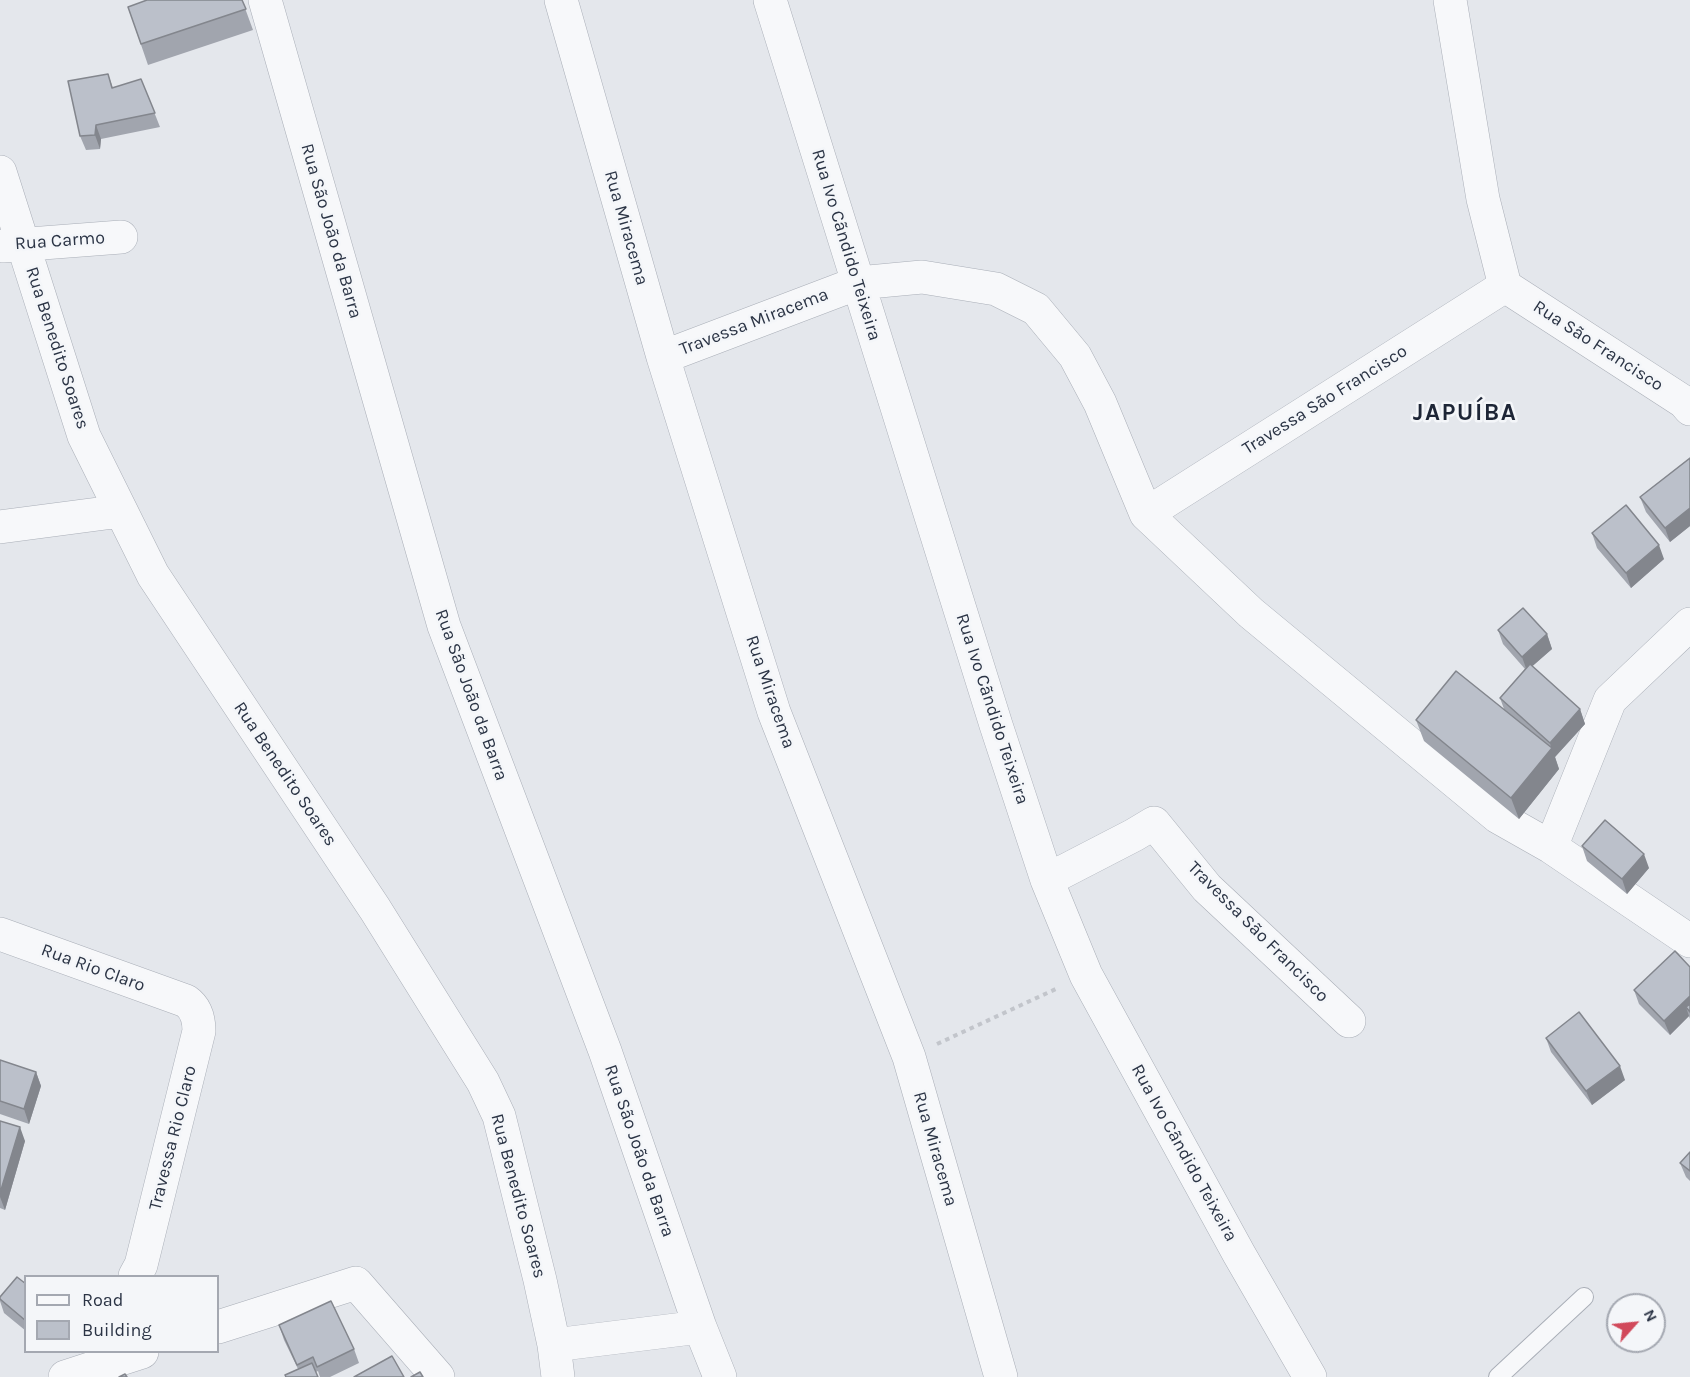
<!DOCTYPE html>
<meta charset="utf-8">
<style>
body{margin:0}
#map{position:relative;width:1690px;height:1377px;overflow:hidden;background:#e4e7ec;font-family:Karla,sans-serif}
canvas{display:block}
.legend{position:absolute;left:24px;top:1275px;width:195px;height:78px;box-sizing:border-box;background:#f4f6f9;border:2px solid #a4a8b1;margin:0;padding:8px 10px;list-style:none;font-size:18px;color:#2b3445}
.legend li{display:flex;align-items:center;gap:12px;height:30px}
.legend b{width:30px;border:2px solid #a4a8b1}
.north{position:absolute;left:1606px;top:1293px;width:60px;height:60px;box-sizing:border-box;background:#f4f6f9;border:2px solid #a4a8b1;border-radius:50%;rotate:63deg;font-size:16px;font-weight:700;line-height:24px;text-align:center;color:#2b3445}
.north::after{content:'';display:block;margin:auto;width:21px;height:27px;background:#d1495b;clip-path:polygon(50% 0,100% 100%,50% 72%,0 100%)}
</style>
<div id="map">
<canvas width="1690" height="1377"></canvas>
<ul class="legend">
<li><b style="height:8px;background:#f7f8fa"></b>Road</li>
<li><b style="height:16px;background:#bbc0ca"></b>Building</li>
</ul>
<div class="north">N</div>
</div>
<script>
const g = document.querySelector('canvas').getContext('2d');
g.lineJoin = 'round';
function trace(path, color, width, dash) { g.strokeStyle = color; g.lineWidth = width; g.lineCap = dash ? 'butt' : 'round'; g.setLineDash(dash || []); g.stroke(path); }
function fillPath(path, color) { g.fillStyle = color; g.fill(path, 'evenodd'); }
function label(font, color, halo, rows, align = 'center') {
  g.font = font + ' Karla,sans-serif'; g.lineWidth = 5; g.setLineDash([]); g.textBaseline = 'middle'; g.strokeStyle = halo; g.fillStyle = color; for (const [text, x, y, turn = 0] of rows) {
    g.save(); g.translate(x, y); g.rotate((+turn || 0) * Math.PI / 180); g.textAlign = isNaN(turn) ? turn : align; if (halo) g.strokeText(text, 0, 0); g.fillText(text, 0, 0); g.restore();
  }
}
const path = new Path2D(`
 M937,1044L1058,988`);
const service = new Path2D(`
 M1498,1377L1584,1297`);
const minor = new Path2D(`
 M265,0L444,626L605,1051L700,1327L720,1377
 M561,0L663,357L774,712L909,1057L1001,1377
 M770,0L996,725L1047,880L1086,975L1239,1254L1310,1377
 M1450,0L1483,199L1505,286
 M0,172L84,436L153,575L375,909L483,1082L499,1116L540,1280L554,1345L558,1377
 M3,246L121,237
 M1505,286L1684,402L1690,409
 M663,357L858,283L922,277L996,289L1036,309L1075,356L1100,403L1146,514L1251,613L1498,817L1551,847L1690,941
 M1146,514L1505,286
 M0,527L121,511
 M1551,847L1610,700L1690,624
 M1047,880L1134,835L1154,823L1207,888L1349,1021
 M0,934L186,1001C196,1008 199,1019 199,1031L141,1265L135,1276
 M218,1327L356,1283L438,1377
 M554,1345L700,1327
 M65,1377L142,1352`);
const wall = new Path2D(`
 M242,0L253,30L148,65L128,7Z
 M108,74L113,88L141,79L160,127L101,139L100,149L86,150L80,136Z
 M1690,458V526L1670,542L1646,512L1640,497Z
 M1592,533L1664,559L1631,588L1597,548Z
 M1498,630L1547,634L1552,649L1532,666L1580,709L1585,724L1555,757L1559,769L1519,819L1424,741L1416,720L1504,709L1500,698L1525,669L1503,644Z
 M1582,846L1649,868L1627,894L1587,861Z
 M1690,967V1019L1689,1016L1670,1035L1639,1004L1634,990Z
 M1546,1038L1625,1080L1592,1105L1551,1052Z
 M0,1060L36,1072L41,1086L29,1124L0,1114Z
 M0,1121L25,1141L5,1210L0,1208Z
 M1690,1152V1181L1686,1177L1680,1163Z
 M26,1284V1331L4,1313L0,1301V1297Z
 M279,1325L354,1349L359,1363L330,1377H320L318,1371L316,1372L298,1369L284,1340Z`);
const shadedWall = new Path2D(`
 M96,125L101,139L100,149L95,135Z
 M1690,508V526L1670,542L1665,528Z
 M1659,545L1664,559L1631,588L1626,573Z
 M1547,634L1552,649L1527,671L1522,657Z
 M1580,709L1585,724L1555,757L1559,769L1519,819L1511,798L1551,748L1550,743Z
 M1644,854L1649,868L1627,894L1622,879Z
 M1690,996V1012L1686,1007L1689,1016L1670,1035L1664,1021Z
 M1620,1066L1625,1080L1592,1105L1586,1091Z
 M36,1072L41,1086L29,1124L24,1109Z
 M20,1127L25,1141L5,1210L0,1197V1193Z`);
const building = new Path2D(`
 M147,0H242L246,9L141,44L128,7Z
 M108,74L112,88L141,79L155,113L96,125L95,135L80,136L68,81Z
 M1690,458V508L1665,528L1640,497Z
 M1626,505L1659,545L1626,573L1592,533Z
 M1523,608L1547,634L1522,657L1498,630Z
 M1530,664L1580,709L1550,743L1500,698Z
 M1456,671L1552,748L1511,798L1416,720Z
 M1605,820L1644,854L1622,879L1582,846Z
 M1675,951L1690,967V996L1664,1021L1634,990Z
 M1690,1004V1012L1686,1007Z
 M1579,1012L1620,1066L1586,1091L1546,1038Z
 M0,1060L36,1072L24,1109L0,1101Z
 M0,1121L20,1127L0,1193Z
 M1690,1152V1171L1680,1163Z
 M17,1277L26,1284V1321L0,1299V1297Z
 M331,1301L354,1349L317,1367L313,1357L297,1365L279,1325Z
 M392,1356L404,1377H354Z
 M312,1363L318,1377H286L285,1375Z
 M420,1372L423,1377H411Z
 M125,1374L127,1377H119Z`);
const streetNames = [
 ["Rua Miracema",626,228,74],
 ["Rua São João da Barra",331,231,74],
 ["Rua Carmo",60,241,-4],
 ["Rua Ivo Cãndido Teixeira",846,245,73],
 ["Travessa Miracema",754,322,-21],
 ["Rua São Francisco",1598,346,33],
 ["Rua Benedito Soares",57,348,72],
 ["Travessa São Francisco",1325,400,-32],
 ["Rua Miracema",770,692,71],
 ["Rua São João da Barra",471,695,70],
 ["Rua Ivo Cãndido Teixeira",992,709,72],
 ["Rua Benedito Soares",285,774,56],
 ["Travessa São Francisco",1258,932,45],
 ["Rua Rio Claro",93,968,20],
 ["Travessa Rio Claro",173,1138,-76],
 ["Rua Miracema",935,1149,74],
 ["Rua São João da Barra",639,1151,71],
 ["Rua Ivo Cãndido Teixeira",1184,1153,61],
 ["Rua Benedito Soares",518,1196,75]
];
const districtNames = [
 ["JAPUÍBA",1465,413]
];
trace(service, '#a9aeb7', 20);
trace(minor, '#a9aeb7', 34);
trace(path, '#c2c5cb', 4, [4.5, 4.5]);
trace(service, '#f7f8fa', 18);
trace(minor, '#f7f8fa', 33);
fillPath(wall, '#a1a5ae');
fillPath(shadedWall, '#83868d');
fillPath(building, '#bbc0ca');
trace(building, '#83868d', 1.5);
label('18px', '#2b3445', '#f4f6f9', streetNames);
g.letterSpacing = '1.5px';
label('bold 24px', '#1d2536', '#f4f6f9', districtNames);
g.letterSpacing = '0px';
</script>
